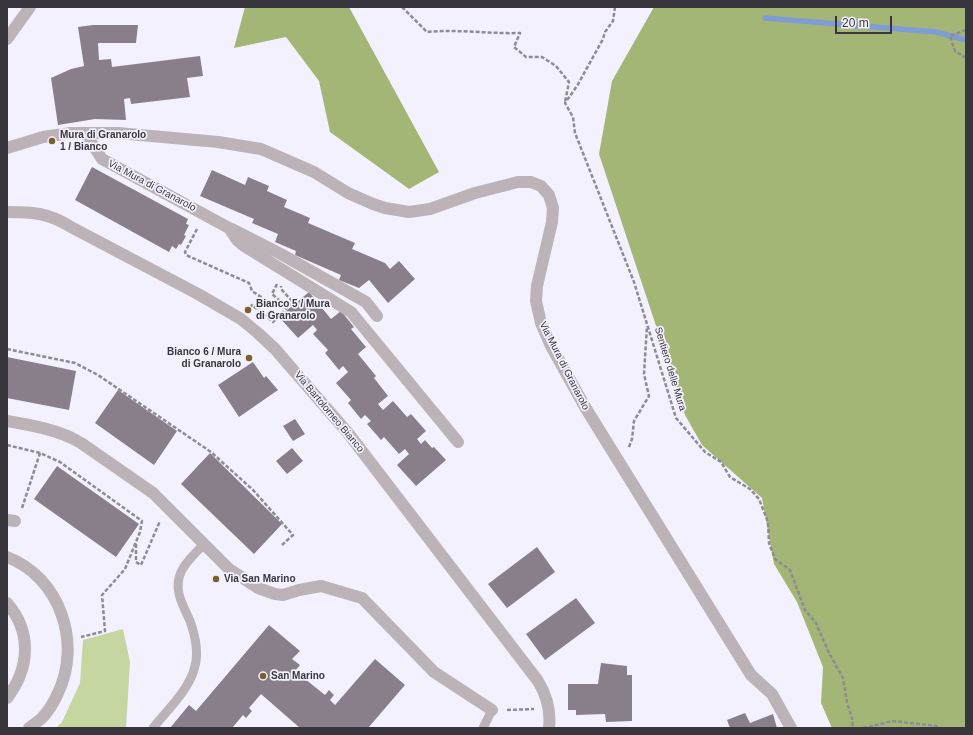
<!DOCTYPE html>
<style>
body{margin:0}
#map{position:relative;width:973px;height:735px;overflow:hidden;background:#f4f1fe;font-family:Arial,sans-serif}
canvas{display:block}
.frame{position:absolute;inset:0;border:8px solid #38363c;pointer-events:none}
.scale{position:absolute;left:835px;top:16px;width:57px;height:18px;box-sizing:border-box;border:2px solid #38363c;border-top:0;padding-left:5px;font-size:12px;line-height:14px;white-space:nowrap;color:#38363c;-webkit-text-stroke:3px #f4f1fe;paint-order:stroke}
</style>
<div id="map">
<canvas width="973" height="735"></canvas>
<div class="frame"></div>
<div class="scale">20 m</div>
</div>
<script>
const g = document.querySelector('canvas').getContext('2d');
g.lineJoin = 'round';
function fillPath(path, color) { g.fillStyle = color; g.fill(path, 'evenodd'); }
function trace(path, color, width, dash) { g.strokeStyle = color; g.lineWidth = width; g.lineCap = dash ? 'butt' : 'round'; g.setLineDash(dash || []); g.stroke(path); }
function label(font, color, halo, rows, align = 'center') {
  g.font = font + ' Arial,sans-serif'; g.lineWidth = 3.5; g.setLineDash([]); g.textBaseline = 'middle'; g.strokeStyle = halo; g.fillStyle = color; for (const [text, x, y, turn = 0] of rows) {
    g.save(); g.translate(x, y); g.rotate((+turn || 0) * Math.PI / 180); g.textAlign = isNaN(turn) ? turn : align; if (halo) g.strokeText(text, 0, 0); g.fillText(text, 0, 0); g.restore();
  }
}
const green = new Path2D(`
 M123,629L130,662L126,728H56L62,722L80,683L83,640Z`);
const forest = new Path2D(`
 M245,7H349L439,172L409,189L330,132L319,81L286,37L234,48Z
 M654,7H966V728H832L821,703L823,667L797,602L774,564L762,498L702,445L685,415L679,395L599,154L612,81Z`);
const stream = new Path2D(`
 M765,18L936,32L966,40`);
const building = new Path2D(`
 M93,25H138L136,43H98L99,60L111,59L112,67L200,56L203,76L187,78L190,97L131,104L130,98L124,99L126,120L95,119L58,125L51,78L71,69L84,66L78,27Z
 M92,167L188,219L186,224L189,225L184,235L186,236L181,245L179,244L176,249L172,246L169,252L75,200Z
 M212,170L245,185L248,177L269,186L267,191L287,200L284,207L310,218L308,223L355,243L352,249L385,263L390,269L399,261L415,279L388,303L369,280L359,288L339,280L341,275L295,255L296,251L275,242L278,234L252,223L254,219L200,196Z
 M309,292L331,319L341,311L354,327L351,329L366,347L358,354L376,376L374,378L388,396L378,404L383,410L393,401L407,417L411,414L426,431L417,439L421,444L425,440L432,448L434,447L446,460L416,486L397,465L409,454L405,449L399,454L384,437L381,440L367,424L371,421L365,415L361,419L348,403L351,400L336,383L348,372L343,366L339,370L325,353L328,350L313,334L317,330L313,325L298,338L279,317Z
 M7,357L76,371L69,410L7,398Z
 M253,362L264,378L266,376L278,390L239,417L218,385Z
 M118,390L177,431L154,465L95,423Z
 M295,419L305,434L293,441L283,426Z
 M292,448L303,461L287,474L276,461Z
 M210,453L282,524L254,554L181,484Z
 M57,466L139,524L116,557L34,499Z
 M537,547L555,572L507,608L488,584Z
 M576,598L595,623L545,660L526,634Z
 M269,625L300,651L292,659L300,665L295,671L325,695L329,690L334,695L330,700L335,705L375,659L405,685L368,728H300L261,694L249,708L252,711L246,718L243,715L232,728H170L189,705L196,711Z
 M601,663L627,666V675H632V721L606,722L605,714L576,715V710H568V684H598Z
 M745,713L750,723L773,714L777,728H730L727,720Z`);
const path = new Path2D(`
 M402,7L427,32C458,29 489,34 520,33L514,47L526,57H542L556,66L569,82L565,102
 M615,7L613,21L605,32L603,39L577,86L565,103L573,117L575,133L634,282L676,418L705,452L721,462L730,477L750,489L759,499L768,522L769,543L775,559L790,570L805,610L816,623L829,653L843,678L847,702L852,718L853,728
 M966,30L950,36L955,51L966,58
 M197,229L185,252L186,255L249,283L252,291L273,305L279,300L272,294L277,284
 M250,308L252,305L273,322L293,302L281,289V286
 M7,349L75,363L98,375L211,452L253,490L293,535L282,545
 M7,445L40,453L60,462L142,521L140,532L125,569L102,595L105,631L81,637
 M629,447L632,439L634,421L649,396L644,374L647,326
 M22,508L40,453
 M136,544V562L141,565L160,521
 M507,710L534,709
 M863,728L893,721L936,726L939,728`);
const service = new Path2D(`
 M153,728C168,709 190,689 195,666C199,651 195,635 190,621C183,605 173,590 181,572C186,561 196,553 204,544
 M483,728L492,710`);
const pedestrian = new Path2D(`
 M321,586L362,598L434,672L492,710`);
const minor = new Path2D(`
 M7,39L30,7
 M85,133L102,159L229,228L237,240L244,246L351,312L458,442
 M7,148L43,137L71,133H118L218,142L261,149L314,172L348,193L373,204L385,208L409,212L430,209L475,193L518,182H531L541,186L549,195L553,208L552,222L537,286L536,301L541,323L550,344L585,407L751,675L772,694L791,728
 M7,212C33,212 49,213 71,227L198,294L241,319L259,334L275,349L348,433L538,681C547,696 551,711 549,728
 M232,229L279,253L366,302L377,316
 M7,421C31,425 60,430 81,443L153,493L229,569L258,588L275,594L283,595L299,590L321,586
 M7,520L15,521
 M7,557C60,577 82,643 58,693C54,702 48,712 41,719C37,722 33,725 29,728
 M7,603C32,632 30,668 7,698`);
const markers = [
 [52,141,4,"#786031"],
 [248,310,4,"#786031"],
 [249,358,4,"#786031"],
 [216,579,4,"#786031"],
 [263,676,4,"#786031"]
];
const poiNames = [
 ["Mura di Granarolo",60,135],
 ["1 / Bianco",60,147],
 ["Bianco 5 / Mura",256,304],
 ["di Granarolo",256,316],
 ["Bianco 6 / Mura",241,352,"right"],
 ["di Granarolo",241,364,"right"],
 ["Via San Marino",224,579],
 ["San Marino",271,676]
];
const streetNames = [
 ["Via Mura di Granarolo",152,186,28],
 ["Via Mura di Granarolo",564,366,63],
 ["Sentiero delle Mura",670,369,73],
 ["Via Bartolomeo Bianco",329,412,50]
];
fillPath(green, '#c6d6a1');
fillPath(forest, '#a4b675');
trace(stream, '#7f9cd4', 5.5);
fillPath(building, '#887f8b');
trace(path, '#8d8b94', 2.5, [4, 2]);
trace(service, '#bbb3b7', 9);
trace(pedestrian, '#bbb3b7', 12);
trace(minor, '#bbb3b7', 12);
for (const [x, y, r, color] of markers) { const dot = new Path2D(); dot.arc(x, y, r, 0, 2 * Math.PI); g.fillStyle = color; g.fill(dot); trace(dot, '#f4f1fe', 1.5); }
label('bold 10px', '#38363c', '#f4f1fe', poiNames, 'left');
label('10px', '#38363c', '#f4f1fe', streetNames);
</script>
